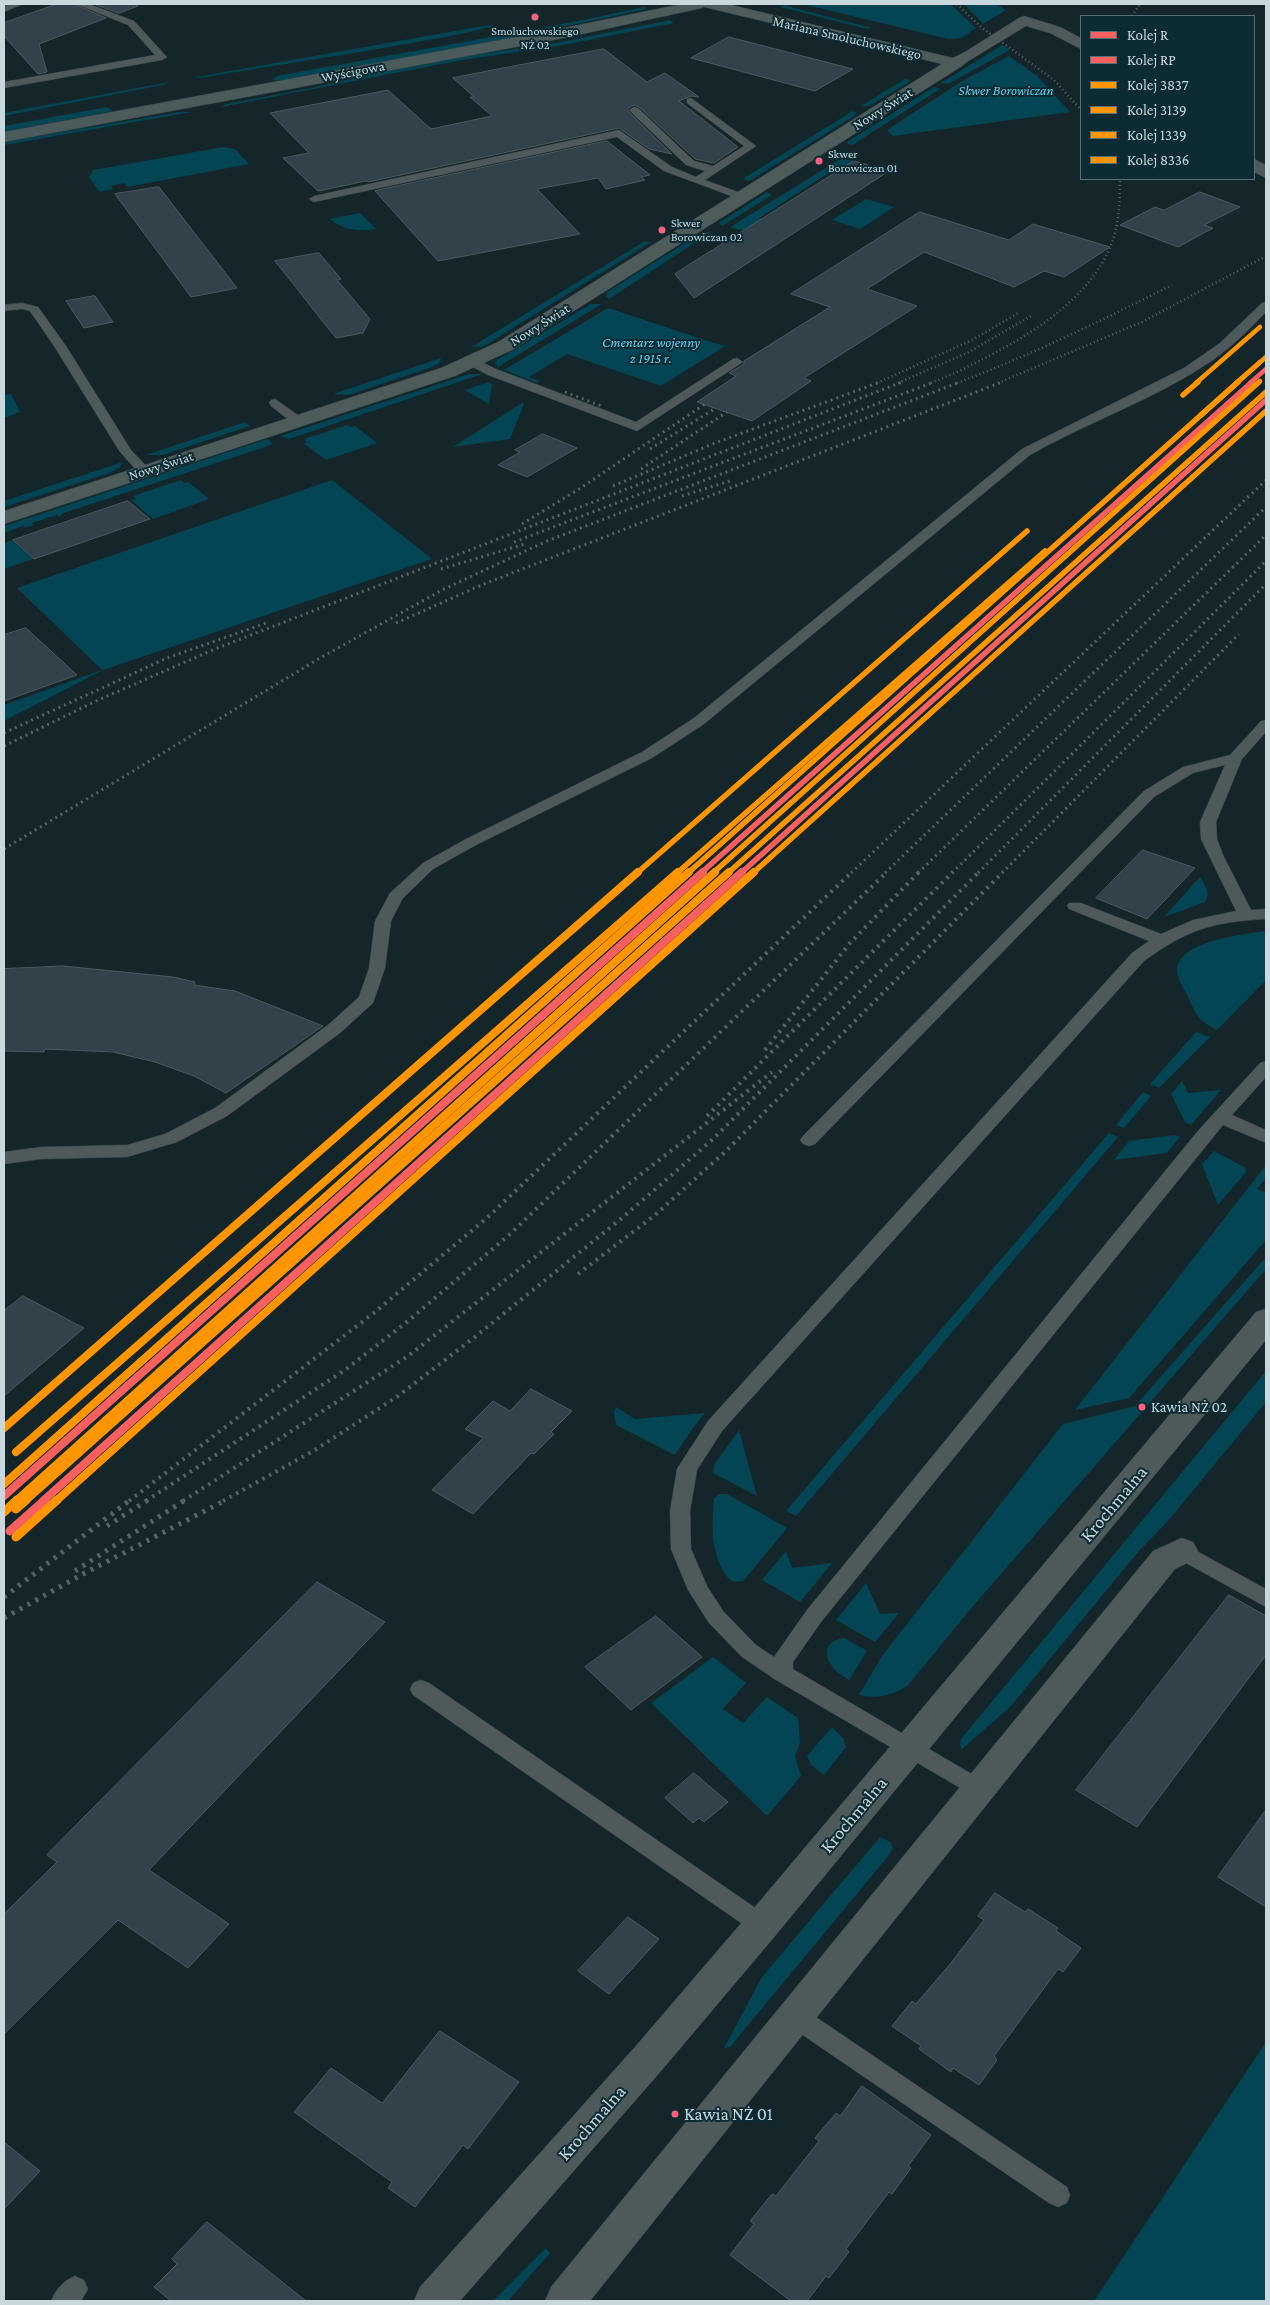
<!DOCTYPE html>
<meta charset="utf-8">
<style>
body{margin:0}
#map{position:relative;width:1270px;height:2305px;overflow:hidden;background:#15262a;font-family:"Crimson Pro",serif}
canvas{display:block}
.frame{position:absolute;inset:0;border:5px solid #c8d8dd;pointer-events:none}
.legend{position:absolute;left:1080px;top:15px;width:175px;height:165px;box-sizing:border-box;background:#0c2b33;border:1px solid #577077;margin:0;padding:6px 9px;list-style:none;font-size:15px;color:#c8d8dd}
.legend li{display:flex;align-items:center;gap:10px;height:25px}
.legend b{width:25px;border:1px solid #577077}
</style>
<div id="map">
<canvas width="1270" height="2305"></canvas>
<div class="frame"></div>
<ul class="legend">
<li><b style="height:6px;background:#f86060"></b>Kolej R</li>
<li><b style="height:6px;background:#f86060"></b>Kolej RP</li>
<li><b style="height:6px;background:#ff9500"></b>Kolej 3837</li>
<li><b style="height:6px;background:#ff9500"></b>Kolej 3139</li>
<li><b style="height:6px;background:#ff9500"></b>Kolej 1339</li>
<li><b style="height:6px;background:#ff9500"></b>Kolej 8336</li>
</ul>
</div>
<script>
const g = document.querySelector('canvas').getContext('2d');
g.lineJoin = 'round';
function fillPath(path, color) { g.fillStyle = color; g.fill(path, 'evenodd'); }
function trace(path, color, width, dash) { g.strokeStyle = color; g.lineWidth = width; g.lineCap = dash ? 'butt' : 'round'; g.setLineDash(dash || []); g.stroke(path); }
function label(font, color, halo, rows, align = 'center') {
  g.font = font + ' "Crimson Pro",serif'; g.lineWidth = 4; g.setLineDash([]); g.textBaseline = 'middle'; g.strokeStyle = halo; g.fillStyle = color; for (const [text, x, y, turn = 0] of rows) {
    g.save(); g.translate(x, y); g.rotate((+turn || 0) * Math.PI / 180); g.textAlign = isNaN(turn) ? turn : align; if (halo) g.strokeText(text, 0, 0); g.fillText(text, 0, 0); g.restore();
  }
}
const green = new Path2D(`
 M802,4H950L976,28L961,38L948,39Z
 M964,4H995L1006,10L983,24Z
 M785,5L794,8L872,28L867,29L780,7Z
 M644,7L647,9L458,49L283,81L272,80L277,76L573,22Z
 M670,20L674,23L563,45L462,60L221,107L226,104L311,88L387,70L460,57L556,43Z
 M489,25L493,26C466,34 438,38 411,43C341,56 272,65 202,78L196,77Z
 M1002,45L1010,50L948,84L941,83Z
 M1009,56L1037,76L1070,112L893,136L887,130L962,81Z
 M905,79L911,81L869,106H861Z
 M169,82L163,85L4,116V113Z
 M934,87L940,89L852,145L848,144L847,142Z
 M107,107L113,111L4,132V126Z
 M853,111L856,113L854,116L749,181L745,180L744,178Z
 M179,112H192L4,145V142Z
 M224,147L235,149L249,164L127,187L124,183L111,186L113,189L100,192L89,177L93,170Z
 M842,158L850,160L876,178L838,167L759,218L798,230L776,240L730,227Z
 M767,192L772,195L722,226L719,223Z
 M866,199L894,207L860,229L832,220Z
 M360,213L376,229C360,232 342,230 330,219Z
 M711,232L609,299L606,296L607,292L701,233Z
 M645,241L651,242L484,346L471,347Z
 M591,304H602L498,367L495,364L497,360Z
 M608,308L714,343L725,346L661,386L567,354L529,377L540,381L537,383L504,370Z
 M441,358L439,363L432,367L349,395L333,394Z
 M469,374H482L289,439L280,436Z
 M489,382L492,385L489,404L465,390Z
 M11,394L20,412L4,418V395Z
 M522,403L524,404L510,439L453,447Z
 M245,422L250,426L163,455H146Z
 M347,425L351,427L355,426L377,443L326,460L303,443L307,442L304,439Z
 M267,439L272,443L271,445L64,513L59,517L57,515L32,523L33,525L25,528L23,526L4,533V526Z
 M123,462L119,468L109,473L4,507V501Z
 M181,480L184,483L188,482L209,499L153,519L131,500L136,499L133,496Z
 M332,480L432,559L103,670L4,721V705L102,670L17,588Z
 M12,540L33,559L4,569V543Z
 M1200,877C1205,885 1211,893 1205,902L1164,917Z
 M1266,931V980L1217,1030C1196,1020 1196,1013 1186,993C1182,986 1176,976 1177,968C1181,941 1244,934 1266,931Z
 M1196,1032L1210,1037L1159,1088L1150,1084Z
 M1182,1081L1188,1093L1221,1090L1191,1125L1185,1122L1171,1094Z
 M1143,1092L1151,1096L1124,1128L1116,1125Z
 M1109,1133L1118,1137L796,1516L786,1511Z
 M1174,1135L1180,1137L1167,1153L1114,1160L1129,1141Z
 M1214,1151L1246,1168V1172L1218,1205L1202,1164Z
 M1266,1165V1178L1257,1189L1266,1193V1240L1129,1398L1075,1410Z
 M1266,1257V1269L974,1605L908,1685C893,1696 876,1699 859,1695L882,1656L1063,1424L1135,1406Z
 M1266,1371V1402L1167,1522L1139,1551L1010,1707L962,1749L960,1745L961,1739Z
 M616,1407L635,1419L705,1413L692,1429L675,1455L616,1425L614,1413Z
 M739,1430L757,1496L713,1473L714,1465Z
 M719,1494H727L787,1528L744,1580C727,1590 718,1561 715,1549C711,1534 713,1514 714,1498Z
 M786,1551L792,1568L832,1563L800,1602L762,1580Z
 M866,1583L880,1614L899,1613L875,1642L836,1620Z
 M844,1638L867,1651L849,1680C831,1671 812,1644 844,1638Z
 M713,1657L746,1683L723,1709L743,1723L767,1697L798,1718L800,1743L795,1756L801,1776L767,1816L651,1703Z
 M832,1727L843,1738L846,1747L824,1775L811,1765L807,1756Z
 M880,1837L890,1842L893,1848L889,1855L730,2047L724,2048L762,1977Z
 M1266,2042V2301H1094Z
 M546,2248L550,2253L508,2301H493Z`);
const building = new Path2D(`
 M57,4H74L106,18L39,44L47,72L38,74L4,36V23Z
 M94,4H138V6L119,13Z
 M729,37L853,69L815,91L691,58Z
 M604,49L647,82L665,73L699,97L691,96L679,101L738,147L714,163L695,159L639,107L634,105L628,108V111L672,154L649,149L619,128L368,182L366,181L318,191L283,158L309,153L270,113L388,90L431,129L492,116L470,97H474L453,78Z
 M607,141L650,175L641,177L645,180L606,189L598,178L537,189L580,234L438,261L375,191Z
 M854,161L889,171L694,298L675,274Z
 M159,187L237,288L191,297L115,194Z
 M1200,192L1240,207L1204,225L1213,228L1178,247L1120,225L1155,207L1164,210Z
 M920,212L1009,240L1033,224L1110,247L1064,277L1044,271L1014,287L924,252L867,289L917,306L804,378L811,381L752,421L697,402L736,376L729,373L744,364V361L830,307L791,294Z
 M319,253L341,279L337,280L370,319L363,333L336,338L275,261Z
 M95,296L113,322L84,328L66,301Z
 M543,434L577,448L527,477L498,465L520,452L515,450Z
 M128,501L150,519L34,559L13,540Z
 M26,628L77,675L4,701V635Z
 M1143,850L1195,868L1147,919L1096,898Z
 M63,966L173,977L195,982L194,985L235,991L323,1026L226,1093L194,1076L155,1062L113,1052L45,1049L44,1052L4,1051V969Z
 M23,1296L84,1328L4,1396V1311Z
 M531,1389L572,1411L551,1432L554,1434L534,1454L531,1453L473,1514L432,1490L483,1438L465,1429L493,1401L510,1411Z
 M317,1582L385,1622L149,1870L229,1924L188,1968L118,1920L4,2034V1914L57,1862L47,1855Z
 M1229,1595L1266,1616V1655L1137,1827L1076,1790Z
 M656,1616L702,1657L631,1710L585,1667Z
 M694,1773L728,1802L704,1822L699,1818L693,1823L665,1798Z
 M1266,1810V1907L1218,1877Z
 M995,1893L1025,1912L1028,1909L1058,1928L1056,1931L1081,1948L1063,1972L1058,1969L994,2056L997,2060L979,2085L953,2068L951,2072L919,2049L921,2046L892,2026L912,2001L916,2004L951,1963L984,1920L978,1916Z
 M628,1917L659,1939L609,1994L578,1971Z
 M440,2031L519,2082L468,2149L463,2145L415,2207L388,2188L392,2182L294,2112L331,2068L382,2103Z
 M862,2086L931,2135L908,2166L911,2168L892,2194L889,2192L846,2249L849,2252L829,2278L826,2276L807,2301H791L730,2255L754,2224L750,2221L772,2194L776,2196L819,2141L815,2138L836,2113L840,2116Z
 M4,2142L40,2171L4,2209Z
 M207,2222L306,2301H171L154,2287L177,2264L172,2259Z`);
const lane = new Path2D(`
 M10,4H23L4,12V6Z
 M76,4H89L134,21L167,57L162,60L4,88V82L155,55L128,25Z
 M691,98L756,146L705,180L746,195V199L742,200L664,171L617,137L314,202L309,199L314,196L619,130L672,167L696,177L705,171L686,165L629,110L634,107L638,108L694,161L713,166L744,146L687,103V99Z
 M1266,302V312C1250,329 1232,346 1213,360C1156,399 1090,421 1030,455L704,724L652,758L476,845L433,869L403,898L391,921L385,968L373,1003L340,1033L227,1116L177,1142L127,1157L41,1159L4,1164V1152L41,1147L127,1145L165,1134L215,1108L328,1025L359,997L369,968L375,921L390,893L423,863L466,839L642,752L694,718L1022,449L1184,368L1220,343L1262,303Z
 M22,303L38,307L66,346L131,450L151,471L150,474H140L120,452L54,346L30,311L22,309L4,311V305Z
 M473,358L496,369L636,422L733,359L737,358L743,362L637,431L488,375L469,365L467,362Z
 M275,399L302,418L304,421L302,424H294L271,406L269,403L271,400Z
 M1266,720V732L1242,759L1216,822L1217,839L1223,855L1251,910L1266,909V919C1213,922 1188,929 1144,961L722,1431L697,1470L690,1511L691,1549L707,1586L723,1611L756,1645L774,1657L807,1610L1197,1132L1260,1063L1266,1061V1077L1232,1115L1266,1130V1143L1223,1125L821,1622L793,1662V1669L987,1783L990,1790L987,1797L979,1799L776,1680L742,1657L709,1623L688,1590L671,1549L670,1511L677,1469L708,1421L1132,953L1149,941L1069,909L1067,906L1069,903H1081L1161,934L1193,920L1236,911L1201,839L1200,822L1225,765L1193,773L1154,797L815,1144L809,1146L803,1144L800,1140L803,1136L1144,791L1183,767L1230,755L1261,721Z
 M1182,1543L1266,1589V1607L1175,1557L1172,1551L1175,1545Z
 M421,1680L429,1683L770,1918L773,1925L770,1932L762,1935L754,1932L413,1695L410,1689L413,1683Z
 M796,2006L804,2009L1067,2187L1070,2195L1067,2203L1058,2207L1049,2203L788,2025L784,2017L788,2009Z
 M75,2276L84,2280L88,2289L81,2301H51C56,2289 63,2281 75,2276Z`);
const street = new Path2D(`
 M1024,16L1060,27L1081,38V49L1050,33L1026,26L970,60H960L957,57L1019,18Z
 M1254,159L1266,165V178L1254,172Z
 M1266,1309V1340L775,1936L661,2071L460,2301H414L420,2287L635,2047L749,1914L1256,1312Z
 M1182,1538L1193,1542L1198,1551L1193,1560L1175,1569L590,2301H545L551,2287L1153,1551Z`);
const secondary = new Path2D(`
 M702,4H727L953,58L965,52L970,54L973,57L962,66L512,350L455,376L4,524V511L441,368L498,342L942,64L704,7Z`);
const primary = new Path2D(`
 M682,4H709L702,8L559,39L4,142V132L559,29Z`);
const railFar3 = new Path2D(`
 M957,4L981,27L1054,80L1081,110
 M1132,16L1140,4
 M957,372C1014,344 1081,310 1109,250C1119,228 1120,203 1120,179
 M877,383L972,340L1020,312
 M898,383L969,352L1031,316
 M931,383L962,370
 M957,383C1031,355 1101,321 1172,285
 M998,383L1142,322L1266,256`);
const railFar2 = new Path2D(`
 M565,392L604,407
 M650,449L716,408
 M641,469L727,412
 M613,486L715,443L880,382
 M682,496L733,480
 M522,524L579,489L705,404
 M514,542L934,382
 M441,569L525,544
 M396,623L484,584L1002,382
 M4,733L167,658L269,622
 M4,746L96,701L215,649L902,382
 M4,849L320,658L442,590L547,541L960,382
 M851,873L1266,480
 M885,873L1266,507
 M918,873L1266,535
 M952,873L1266,561
 M978,873L1266,584
 M1002,873L1239,634`);
const railFar1 = new Path2D(`
 M765,1050L850,943L919,872
 M707,1116L953,872
 M578,1274L655,1215L725,1152L1003,872
 M129,1501L375,1312L488,1217L852,872
 M146,1501L345,1370L408,1321L509,1235L887,872
 M183,1501L408,1356L772,1072
 M223,1501L315,1450L398,1396L476,1336L622,1218L713,1139L979,872`);
const rail = new Path2D(`
 M107,1526L148,1500
 M75,1571L185,1500
 M4,1597L130,1500
 M4,1618L81,1575L226,1500`);
const rail1Far2 = new Path2D(`
 M1250,383L1266,369`);
const rail1Far1 = new Path2D(`
 M701,873L1252,382`);
const rail1 = new Path2D(`
 M4,1496L703,872`);
const rail2Far2 = new Path2D(`
 M741,873L1266,400`);
const rail2Far1 = new Path2D(`
 M43,1501L742,872`);
const rail2 = new Path2D(`
 M10,1531L45,1500`);
const rail3Far3 = new Path2D(`
 M1196,383L1260,327
 M1258,383L1260,381`);
const rail3Far2 = new Path2D(`
 M1183,395L1198,382
 M637,873L1027,531
 M713,873L1259,382`);
const rail3Far1 = new Path2D(`
 M4,1428L638,872
 M16,1501L715,872`);
const rail3 = new Path2D(`
 M4,1512L17,1500`);
const rail4Far3 = new Path2D(`
 M1237,383L1266,357`);
const rail4Far2 = new Path2D(`
 M1201,415L1238,382
 M677,873L1045,551
 M753,873L1266,411`);
const rail4Far1 = new Path2D(`
 M16,1452L678,872
 M56,1501L754,872`);
const rail4 = new Path2D(`
 M16,1537L57,1500`);
const rail5Far2 = new Path2D(`
 M1236,383L1260,362`);
const rail5Far1 = new Path2D(`
 M688,873L1238,382`);
const rail5 = new Path2D(`
 M4,1484L689,872`);
const rail6Far2 = new Path2D(`
 M728,873L1266,392`);
const rail6Far1 = new Path2D(`
 M25,1501L729,872`);
const rail6 = new Path2D(`
 M16,1509L26,1500`);
const markers = [
 [535,17,4.5,"#f8607d"],
 [819,161,4.5,"#f8607d"],
 [662,230,4.5,"#f8607d"],
 [1142,1407,4.5,"#f8607d"],
 [675,2114,4.5,"#f8607d"]
];
const farBusnames = [
 ["Smoluchowskiego",535,31,"center"],
 ["NŻ 02",535,45,"center"],
 ["Skwer",828,154],
 ["Borowiczan 01",828,168],
 ["Skwer",671,223],
 ["Borowiczan 02",671,237]
];
const farStreetnames = [
 ["Mariana Smoluchowskiego",847,38,13],
 ["Wyścigowa",353,72,-11],
 ["Nowy Świat",883,109,-32],
 ["Nowy Świat",540,325,-32],
 ["Nowy Świat",161,466,-18]
];
const farParknames = [
 ["Skwer Borowiczan",1006,91],
 ["Cmentarz wojenny",651,343],
 ["z 1915 r.",651,359]
];
const busNames = [
 ["Kawia NŻ 02",1151,1407]
];
const nearBusnames = [
 ["Kawia NŻ 01",684,2114]
];
const nearStreetnames = [
 ["Krochmalna",1114,1504,-50],
 ["Krochmalna",854,1815,-50],
 ["Krochmalna",592,2123,-49]
];
fillPath(green, '#034554');
fillPath(building, '#32424a');
trace(building, '#4d595e', 1);
trace(lane, '#334245', 1);
trace(street, '#334245', 1);
trace(secondary, '#334245', 1);
trace(primary, '#334245', 1);
fillPath(lane, '#4e595b');
fillPath(street, '#4e595b');
fillPath(secondary, '#4d5b5b');
fillPath(primary, '#4b5a5a');
trace(railFar3, '#586264', 2.5, [1, 3]);
trace(railFar2, '#586264', 3, [2, 4]);
trace(railFar1, '#586264', 4, [2.5, 5]);
trace(rail, '#586264', 5, [3, 6]);
trace(rail1Far2, '#f86060', 4.5);
trace(rail1Far1, '#f86060', 5.5);
trace(rail1, '#f86060', 8);
trace(rail2Far2, '#f86060', 5.5);
trace(rail2Far1, '#f86060', 8);
trace(rail2, '#f86060', 9);
trace(rail3Far3, '#ff9500', 4.5);
trace(rail3Far2, '#ff9500', 5.5);
trace(rail3Far1, '#ff9500', 8);
trace(rail3, '#ff9500', 9);
trace(rail4Far3, '#ff9500', 4.5);
trace(rail4Far2, '#ff9500', 5.5);
trace(rail4Far1, '#ff9500', 8);
trace(rail4, '#ff9500', 9);
trace(rail5Far2, '#ff9500', 4.5);
trace(rail5Far1, '#ff9500', 5.5);
trace(rail5, '#ff9500', 8);
trace(rail6Far2, '#ff9500', 5.5);
trace(rail6Far1, '#ff9500', 8);
trace(rail6, '#ff9500', 9);
for (const [x, y, r, color] of markers) { const dot = new Path2D(); dot.arc(x, y, r, 0, 2 * Math.PI); g.fillStyle = color; g.fill(dot); trace(dot, '#0c2b33', 2); }
label('12px', '#c8d8dd', '#0c2b33', farBusnames, 'left');
label('14px', '#c8d8dd', '#0c2b33', farStreetnames);
label('italic 14px', '#68d0ee', '#0c2b33', farParknames);
label('15px', '#c8d8dd', '#0c2b33', busNames, 'left');
label('18px', '#c8d8dd', '#0c2b33', nearBusnames, 'left');
label('19px', '#c8d8dd', '#0c2b33', nearStreetnames);
</script>
